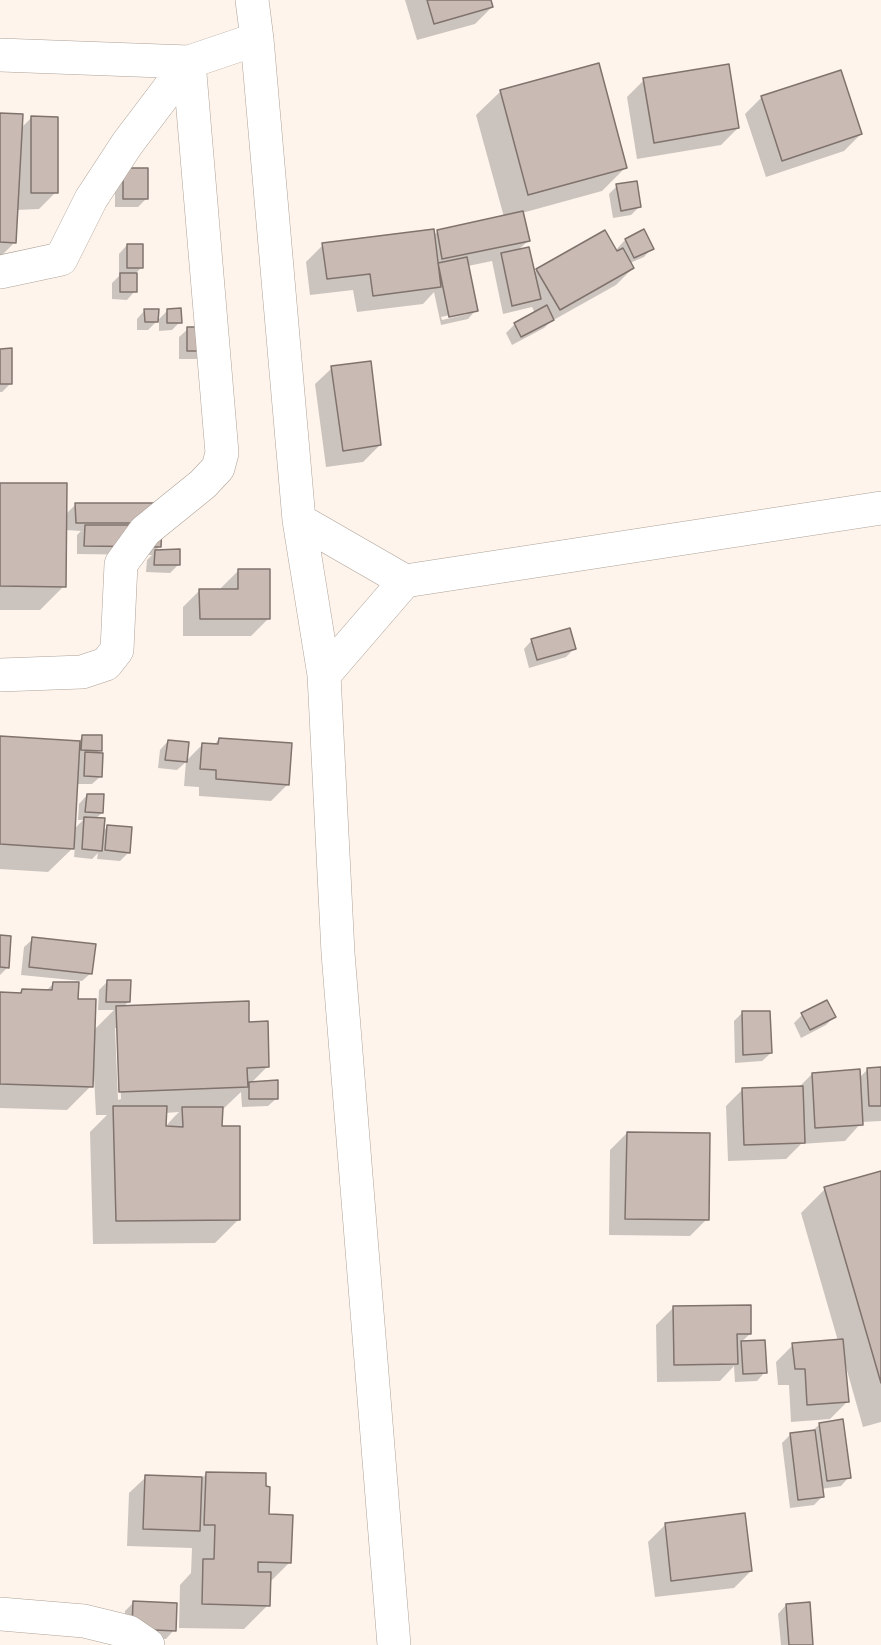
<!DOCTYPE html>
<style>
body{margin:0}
canvas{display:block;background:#fef4ec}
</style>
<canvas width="881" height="1645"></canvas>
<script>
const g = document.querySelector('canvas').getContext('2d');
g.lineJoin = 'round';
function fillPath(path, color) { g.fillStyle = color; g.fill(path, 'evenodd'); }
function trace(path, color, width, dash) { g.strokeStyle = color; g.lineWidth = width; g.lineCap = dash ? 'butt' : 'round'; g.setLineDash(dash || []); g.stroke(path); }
const shadow = new Path2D(`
 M405,0H490L492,7L475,24L417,40Z
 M644,80L738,128L721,145L637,159L627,97Z
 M501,91L626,167L602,191L522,213L528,241L517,251L534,273L537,270L615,251L625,240L643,231L652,248L644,257L630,263L633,268L616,285L550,322L544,328L512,345L506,333L514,325L535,313L532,307L503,314L492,261L468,266L476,310L468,319L441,325L434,292L423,304L357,312L353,290L310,295L306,262L323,245L433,236L437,232L504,217L476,115ZM468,311V314L442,320L441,317Z
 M762,97L861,134L844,151L766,177L745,114Z
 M0,115L20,129L31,118L56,192L39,209L16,210L14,243L0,257Z
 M146,169V199L138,207H115V178Z
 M617,186L640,206L631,215L613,218L609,194Z
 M127,245L142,267L136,273L135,291L127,300L112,299V283L119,276V254Z
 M145,310L157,321L168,310L180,322L172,330L159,331V319L148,330H137V319Z
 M188,329L210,359H179V337Z
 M0,350L11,383L2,392H0Z
 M332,368L380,445L363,462L326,467L315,384Z
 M0,484L65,515L76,504L156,505L160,546L155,551H179V564L170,573L146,572L147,560L152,555L77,554V535L81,531L65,530L64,586L40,610H0Z
 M238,571L268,619L251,636H183V607L200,590L221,591V588Z
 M532,640L574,649L566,657L529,668L524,649Z
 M0,737L77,742L83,737L100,750L96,754L101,776L92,784H76L73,830L83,820H78L79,804L87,795L102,813L95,819L102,832L107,827L129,852L120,861L97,859L98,853L92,859L74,857L75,846L48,872L0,869Z
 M219,739L288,784L271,801L199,796V787L184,786L186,761L203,744L214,745Z
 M168,741L186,762L177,770L158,768L160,750Z
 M0,937L8,967L0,975Z
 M33,939L91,973L82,981L21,975L24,947Z
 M108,981L128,1002L123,1007L247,1023L268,1066L251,1083L277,1098L268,1106L242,1107L241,1092L221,1111V1128L239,1219L215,1243L93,1244L90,1132L107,1115H96L94,1077H92L91,1086L67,1110L0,1108V994H18L22,991L45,992L53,984L76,1001L93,1031L114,1010H98L99,990ZM115,1028H118L121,1099L118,1100ZM179,1112L174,1117L165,1127V1113Z
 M742,1013L771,1053L762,1061L735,1063L734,1021Z
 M802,1015L834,1017L826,1025L801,1038L794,1023Z
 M868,1069H881V1121L862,1122L845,1141L801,1144L786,1159L728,1161L726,1106L743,1089L799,1087L812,1074L859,1078Z
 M627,1133L707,1219L690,1236L609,1235L610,1150Z
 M881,1172V1422L863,1427L846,1367L844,1368L847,1402L830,1419L791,1422L789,1385H778L776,1362L793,1345L838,1341L801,1213L825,1189Z
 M673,1308L750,1334L740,1343L764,1342L765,1372L757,1381L735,1382L734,1366L720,1381L657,1382L656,1325Z
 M820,1424L849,1477L841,1486L821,1489L822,1497L814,1505L790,1508L782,1443L790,1435L811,1432Z
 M207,1473L268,1516L290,1562L269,1583L268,1605L244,1629L179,1628L180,1585L191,1573L192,1548L127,1546L129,1493L146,1477L201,1479Z
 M665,1525L751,1571L734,1588L655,1597L648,1542Z
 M133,1603L174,1630L166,1639L124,1637L125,1611Z
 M786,1605L812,1645H781L778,1614Z`);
const building = new Path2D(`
 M427,0H491L493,7L434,24Z
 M599,63L627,168L528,195L500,90Z
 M729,64L739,128L654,143L643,78Z
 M841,70L862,134L782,161L761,96Z
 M0,113L23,114L16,243L0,242Z
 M31,116L58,117V193H31Z
 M123,168H148V199H123Z
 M637,181L641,207L621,211L616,184Z
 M523,211L530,241L442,259L437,230Z
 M434,229L441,287L373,296L370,274L327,279L322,243Z
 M644,229L654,249L634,258L625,239Z
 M605,230L617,251L623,248L634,268L560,310L536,269Z
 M127,244H143V268H127Z
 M529,247L541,299L512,306L501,253Z
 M467,257L478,311L449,317L438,263Z
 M120,273H137V292H120Z
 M547,305L554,320L521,337L514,323Z
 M181,308L182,323H167V309Z
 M144,309H159L158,322H145Z
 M187,327H220V351H187Z
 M12,348V384H0V349Z
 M371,361L381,445L343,451L331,366Z
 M0,483H67L66,587L0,586Z
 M75,503H158L157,523H76Z
 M85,525H162L161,547L84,546Z
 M180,549V565H154L155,550Z
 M238,569H270V619H200L199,589H238Z
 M570,628L576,649L537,660L531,639Z
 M82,735H102V751L81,750Z
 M0,736L80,741L74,849L0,844Z
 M219,738L292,743L289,785L216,779V770L200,769L202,743L218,744Z
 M168,740L189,742L187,762L165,760Z
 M85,752L103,753L102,777L84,776Z
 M87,794H104L103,813L85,812Z
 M84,817L105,818L102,851L82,849Z
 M107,825L132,827L130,853L105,850Z
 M0,935L11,936L9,968L0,967Z
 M32,937L96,944L92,974L29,967Z
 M107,980H131L130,1002H106Z
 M53,982H79L78,999H96L93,1087L0,1084V992L21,993L22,989L52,990Z
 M827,1000L836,1017L810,1030L801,1013Z
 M249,1001V1022L268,1021L269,1067L247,1068L248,1087L119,1092L116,1006Z
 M742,1011H770L772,1053L743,1055Z
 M881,1067V1106H869L867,1068Z
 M860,1069L863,1125L815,1128L812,1073Z
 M278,1080V1099H249V1082Z
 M803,1086L805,1143L744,1145L742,1088Z
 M113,1106H167L166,1126L183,1127L182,1107H223L222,1126H240V1220L116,1221Z
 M627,1132L710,1133L709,1220L625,1219Z
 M881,1171V1383L824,1187Z
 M751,1305V1334H737L738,1364L674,1365L673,1306Z
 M843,1339L849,1402L807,1405L805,1369H795L792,1343Z
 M765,1340L767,1373L743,1374L741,1341Z
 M843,1419L851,1478L827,1481L819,1423Z
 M815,1430L824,1497L798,1500L790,1433Z
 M206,1472L266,1473V1486L270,1487L269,1514L293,1515L291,1563L258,1562V1572H271L270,1606L202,1604L203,1559H214L215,1525H204Z
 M145,1475L202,1477L200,1531L143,1529Z
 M745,1513L752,1571L671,1581L665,1523Z
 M133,1601L177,1603L176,1631L132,1629Z
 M810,1602L813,1645H789L786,1604Z`);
const minor = new Path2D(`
 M252,0L257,39L299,520L324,675L338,953L394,1645
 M0,55L189,62L222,453L218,468L203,484L145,531L121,564L117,650L106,664L82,672L0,675
 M0,272L61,259L91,199L127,144L189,62L257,39
 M299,520L405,581L881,508
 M324,675L405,581
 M0,1614L84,1621L129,1632L148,1645`);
fillPath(shadow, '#0003');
fillPath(building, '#c9bab4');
trace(building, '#80736d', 1.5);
trace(minor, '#ada298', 34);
trace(minor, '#fff', 33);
</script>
